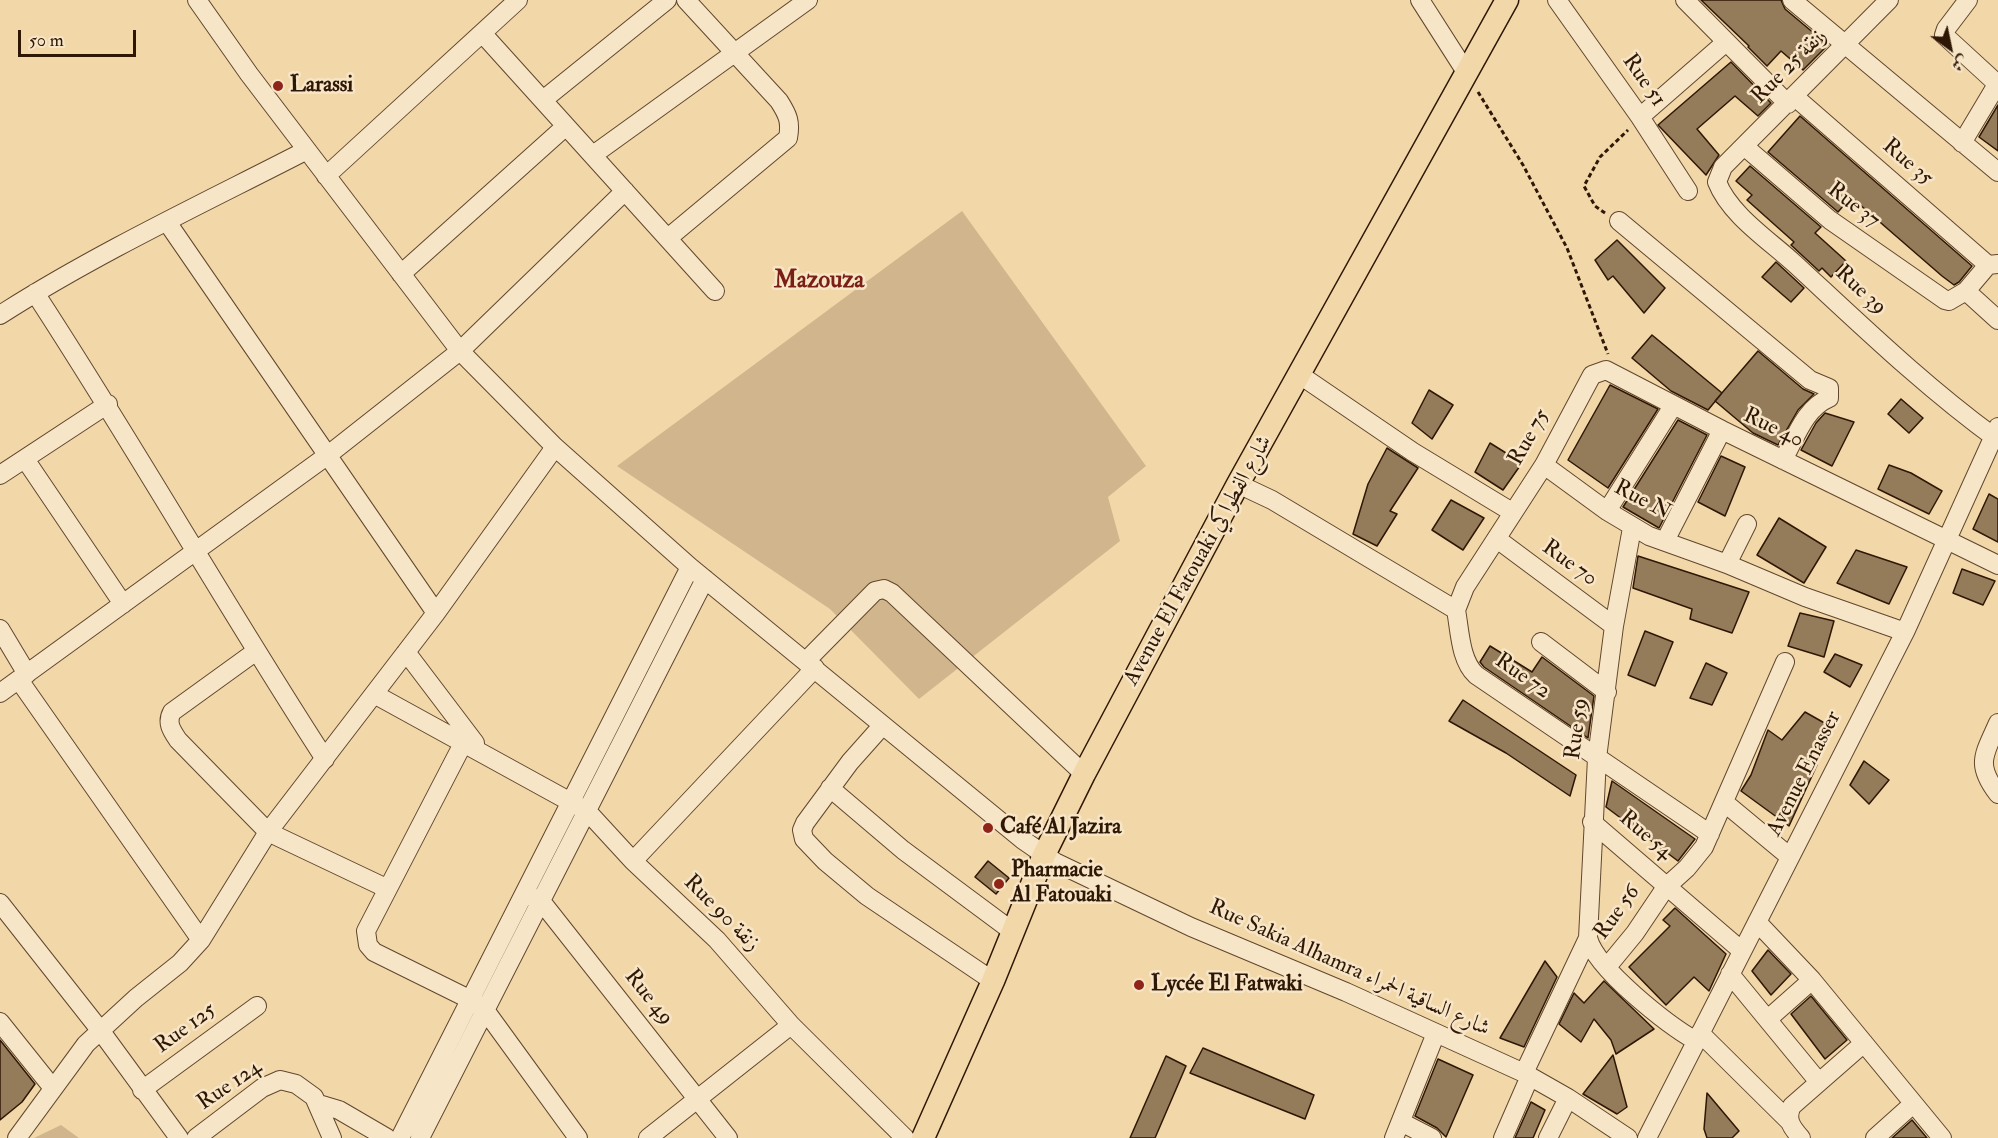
<!DOCTYPE html>
<meta charset="utf-8">
<style>
body{margin:0}
#map{position:relative;width:1998px;height:1138px;overflow:hidden;background:#f2d7a9;font-family:"IM FELL Double Pica",Amiri,serif}
canvas{display:block}
.north{position:absolute;left:1920px;top:18px;width:60px;height:60px;-webkit-text-stroke:4px #f7e5c7;paint-order:stroke;rotate:147deg;font-size:16px;font-weight:700;line-height:24px;text-align:center;color:#2f1705}
.north::after{content:'';display:block;margin:auto;width:21px;height:27px;background:#2f1705;clip-path:polygon(50% 0,100% 100%,50% 72%,0 100%)}
.scale{position:absolute;left:18px;top:30px;width:118px;height:27px;box-sizing:border-box;border:3px solid #2f1705;border-top:0;padding-left:8px;font-size:18px;line-height:21px;white-space:nowrap;color:#2f1705;-webkit-text-stroke:4px #f7e5c7;paint-order:stroke}
</style>
<div id="map">
<canvas width="1998" height="1138"></canvas>
<div class="north">ش</div>
<div class="scale">50 m</div>
</div>
<script>
const g = document.querySelector('canvas').getContext('2d');
g.lineJoin = 'round';
function fillPath(path, color) { g.fillStyle = color; g.fill(path, 'evenodd'); }
function trace(path, color, width, dash) { g.strokeStyle = color; g.lineWidth = width; g.lineCap = dash ? 'butt' : 'round'; g.setLineDash(dash || []); g.stroke(path); }
function label(font, color, halo, rows, align = 'center') {
  g.font = font + ' "IM FELL Double Pica",Amiri,serif'; g.lineWidth = 5; g.setLineDash([]); g.textBaseline = 'middle'; g.strokeStyle = halo; g.fillStyle = color; for (const [text, x, y, turn = 0] of rows) {
    g.save(); g.translate(x, y); g.rotate((+turn || 0) * Math.PI / 180); g.textAlign = isNaN(turn) ? turn : align; if (halo) g.strokeText(text, 0, 0); g.fillText(text, 0, 0); g.restore();
  }
}
const green = new Path2D(`
 M962,211L1146,466L1108,497L1120,541L919,699L830,609L617,466Z
 M61,1125L79,1138H34Z`);
const building = new Path2D(`
 M1701,0H1781L1785,9L1828,45L1803,70L1781,51L1767,66L1748,47L1749,46Z
 M1731,62L1771,103L1758,116L1735,96L1697,129L1719,155L1706,175L1658,125Z
 M1998,105V151L1979,137Z
 M1800,116L1972,266L1959,282L1954,285L1942,276L1851,197L1838,212L1768,152Z
 M1750,166L1821,227L1815,233L1846,261L1831,277L1822,268L1819,271L1791,245L1794,242L1747,200L1752,195L1736,181Z
 M1617,240L1665,288L1644,313L1613,276L1608,280L1595,260Z
 M1776,262L1804,288L1791,302L1762,277Z
 M1652,335L1722,393L1708,410L1671,391L1632,358Z
 M1758,351L1803,389L1814,394L1798,410L1778,445L1753,433L1715,401Z
 M1610,385L1658,409L1608,488L1568,460Z
 M1429,390L1453,405L1432,439L1412,423Z
 M1901,399L1923,418L1909,433L1888,414Z
 M1825,413L1854,422L1832,466L1801,450L1816,423Z
 M1678,420L1707,435L1659,528L1623,507Z
 M1490,443L1522,463L1503,490L1475,472Z
 M1387,448L1418,468L1390,511L1397,514L1377,546L1353,534L1368,484Z
 M1721,456L1745,467L1725,516L1698,502Z
 M1889,465L1911,473L1942,491L1929,514L1878,489Z
 M1989,494L1998,499V542L1973,529Z
 M1451,500L1484,518L1463,550L1432,530Z
 M1779,518L1826,547L1804,583L1757,555Z
 M1856,550L1907,567L1889,604L1837,583Z
 M1638,556L1749,592L1732,633L1690,619L1692,609L1633,588Z
 M1962,569L1995,581L1983,605L1953,593Z
 M1800,613L1834,621L1824,657L1788,646Z
 M1645,631L1673,642L1655,686L1628,675Z
 M1490,646L1532,672L1542,657L1594,696L1588,738L1484,667L1480,662Z
 M1835,654L1862,665L1850,687L1824,672Z
 M1706,663L1727,673L1712,705L1690,698Z
 M1463,700L1576,775L1570,796L1506,753L1449,721Z
 M1805,712L1828,725L1811,761L1817,765L1789,826L1741,791L1751,775L1768,730L1782,740Z
 M1864,761L1889,780L1869,804L1850,785Z
 M1612,781L1695,839L1678,861L1606,807Z
 M988,861L1009,878L996,894L975,877Z
 M1675,908L1726,954L1709,991L1694,977L1666,1005L1629,967L1670,926L1663,920Z
 M1768,950L1791,974L1771,995L1752,971Z
 M1545,961L1557,977L1524,1047L1500,1038Z
 M1604,981L1654,1029L1616,1054L1611,1040L1594,1019L1581,1042L1559,1024L1574,993L1584,1003Z
 M1811,996L1847,1040L1825,1059L1791,1014Z
 M0,1040L35,1084L22,1102L0,1120Z
 M1203,1048L1314,1095L1305,1119L1190,1073Z
 M1613,1055L1627,1107L1617,1114L1583,1094Z
 M1166,1056L1186,1066L1155,1138H1130Z
 M1438,1059L1473,1075L1446,1137L1437,1128L1415,1116Z
 M1707,1093L1739,1131L1732,1138H1707L1704,1129Z
 M1531,1102L1545,1110L1533,1138H1515Z
 M1912,1120L1927,1138H1892Z`);
const path = new Path2D(`
 M1478,92L1523,165L1567,248L1608,354
 M1605,213L1595,206L1584,186L1600,157L1628,130`);
const minor = new Path2D(`
 M197,0L249,74L460,351L555,447L690,567L1023,840L1055,862L1191,927L1346,992L1524,1073L1568,1098L1628,1138
 M1420,0L1466,72
 M1557,0L1640,117L1688,191
 M1685,0L1788,104
 M1792,0L1998,172
 M1889,0L1723,167L1717,182C1730,215 1769,240 1795,264C1861,325 1925,387 1998,440
 M482,33L715,291
 M1795,97L1988,265
 M543,100L667,0
 M1640,117L1726,42
 M1962,143L1996,86L1993,80L1944,35L1946,29L1968,0
 M1744,146L1830,220L1945,300L1949,301L1966,291L1988,265L1998,264
 M593,155L808,0
 M326,176L518,0
 M1619,221L1810,380L1829,388V398C1805,408 1796,437 1783,460
 M167,222L436,613
 M668,238L788,138C791,122 788,115 779,101L686,0
 M401,274L566,126
 M1966,291L1998,320
 M35,293C135,446 225,605 325,759
 M0,315C97,253 204,203 307,150
 M1300,375L1413,452L1512,512
 M25,459L123,604
 M1544,465L1607,511L1649,536L1727,564L1805,597L1905,632
 M0,475L108,404
 M1238,484L1272,500L1456,610
 M1607,511L1673,406
 M1632,528L1614,626L1597,758L1588,938C1596,969 1668,1025 1696,1041
 M1497,539L1614,626
 M1665,541L1722,430
 M1727,564L1747,524
 M1456,610L1465,587L1544,465L1592,375L1606,370L1722,430L1998,565
 M1456,610C1460,631 1460,660 1476,675L1710,834
 M0,629L27,674
 M1541,642L1607,692
 M255,652L172,712C166,723 172,731 178,740L268,832L386,888
 M406,652L475,743
 M806,661L875,591L884,589L892,593L1084,774
 M19,680L201,940
 M0,693L328,455L460,351L625,191
 M374,694L587,811L633,861L717,940L791,1025L905,1138
 M1998,723C1984,755 1975,764 1998,794
 M882,726L850,762L805,823L802,830L804,839L825,861L867,896L993,981
 M468,734L366,931L368,945L374,952L471,1000L485,1010L578,1138
 M830,788L903,850L1012,931
 M1725,803L1790,857
 M1592,822L1742,951
 M633,861L815,668
 M532,897L541,901L728,1138
 M0,903L100,1030L179,1138
 M1757,922L1812,980L1942,1138
 M1607,967L1635,933L1666,887L1687,868L1704,847L1785,662
 M1730,974L1818,1081
 M1768,1019L1812,980
 M0,1022L52,1087
 M1700,1033L1789,1121
 M1524,1073L1588,938
 M142,1090L257,1006
 M319,1104L339,1110L387,1138
 M1401,1122L1432,1138
 M17,1138L86,1044L136,998L180,963L201,940L268,832L436,613L555,447
 M196,1138L262,1088L280,1080L296,1084L314,1097L332,1138
 M400,1138L690,567
 M420,1138L705,579
 M648,1138L791,1025
 M1394,1138L1436,1033
 M1503,1138L1530,1076
 M1548,1138L1568,1098
 M1647,1138L1905,632L1998,427
 M1801,1138C1792,1128 1785,1119 1792,1106L1864,1043
 M1875,1138L1913,1104`);
const major = new Path2D(`
 M923,1138L993,981L1044,855L1084,774L1238,484L1507,0`);
const markers = [
 [278,86,6,"#8f2418"],
 [988,828,6,"#8f2418"],
 [999,884,6,"#8f2418"],
 [1139,985,6,"#8f2418"]
];
const streetNames = [
 ["Rue 25 زنقة",1790,67,-45],
 ["Rue 51",1643,81,55],
 ["Rue 35",1907,163,41],
 ["Rue 37",1853,206,38],
 ["Rue 39",1860,291,43],
 ["Rue 40",1773,429,26],
 ["Rue 75",1530,438,-60],
 ["Rue N",1642,501,28],
 ["Avenue El Fatouaki شارع الفطواكي",1199,561,-61],
 ["Rue 70",1569,564,36],
 ["Rue 72",1522,677,35],
 ["Rue 59",1578,729,-82],
 ["Avenue Enasser",1805,774,-63],
 ["Rue 54",1645,836,41],
 ["Rue 56",1618,913,-54],
 ["Rue 90 زنقة",721,914,45],
 ["Rue Sakia Alhamra شارع الساقية الحمراء",1349,969,24],
 ["Rue 49",648,998,52],
 ["Rue 125",186,1029,-36],
 ["Rue 124",230,1086,-34]
];
const poiNames = [
 ["Larassi",290,86],
 ["Café Al Jazira",1000,828],
 ["Pharmacie",1011,871],
 ["Al Fatouaki",1011,896],
 ["Lycée El Fatwaki",1151,985]
];
const neighbourhoodNames = [
 ["Mazouza",819,282]
];
fillPath(green, '#d1b68d');
fillPath(building, '#947b5a');
trace(building, '#2f1705', 1.5);
trace(minor, '#60472e', 20);
trace(major, '#2f1705', 25);
trace(path, '#2f1705', 3, [4.5, 3]);
trace(minor, '#f7e5c7', 18);
trace(major, '#f2d7a9', 22);
for (const [x, y, r, color] of markers) { const dot = new Path2D(); dot.arc(x, y, r, 0, 2 * Math.PI); g.fillStyle = color; g.fill(dot); trace(dot, '#f7e5c7', 2); }
label('22px', '#2f1705', '#f7e5c7', streetNames);
label('bold 22px', '#2f1705', '#f7e5c7', poiNames, 'left');
label('bold 24px', '#7a1f14', '#f7e5c7', neighbourhoodNames);
</script>
